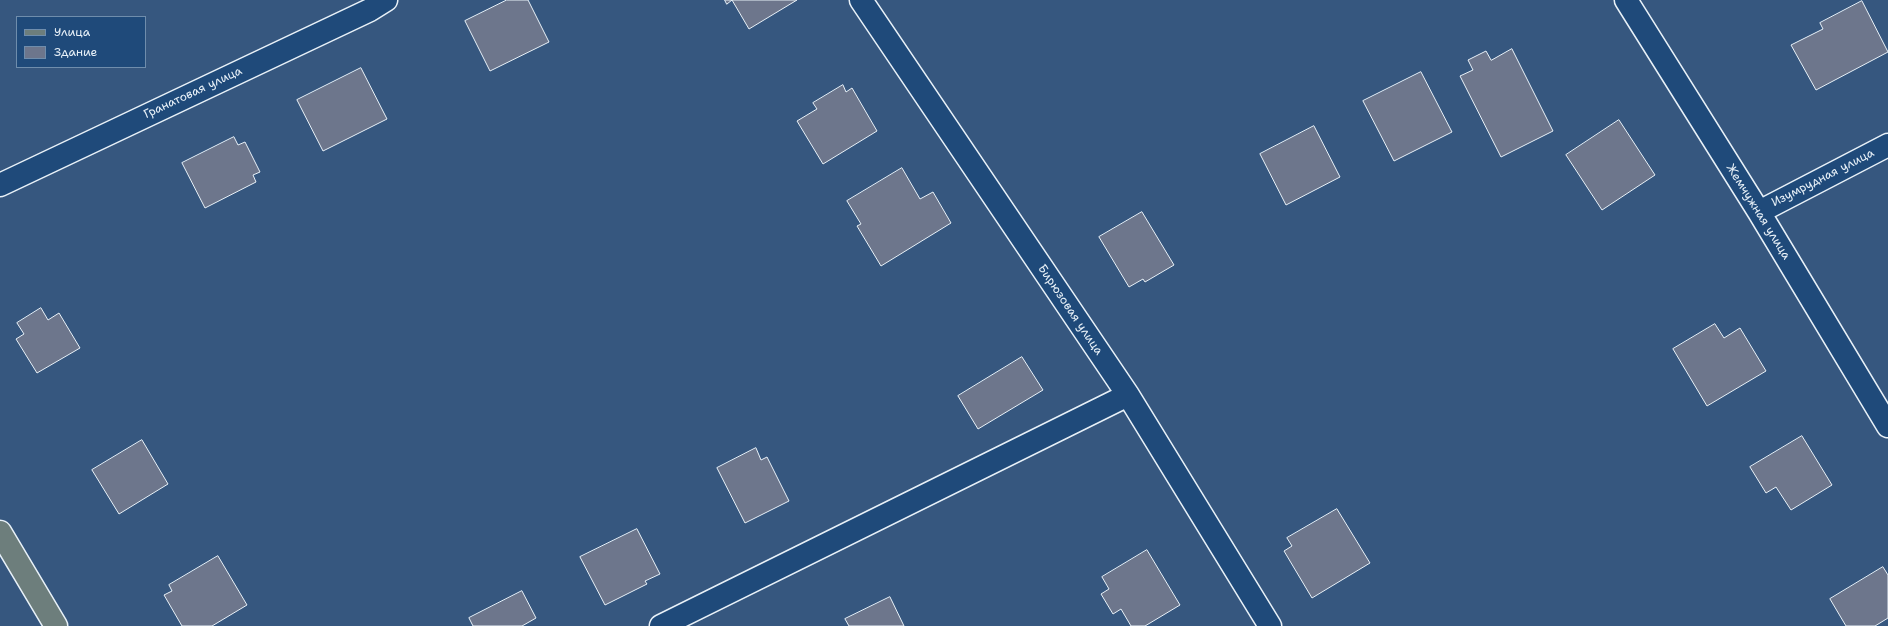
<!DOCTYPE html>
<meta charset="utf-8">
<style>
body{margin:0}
#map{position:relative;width:1888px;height:626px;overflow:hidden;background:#36577f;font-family:"Shantell Sans",sans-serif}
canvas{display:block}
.legend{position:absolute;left:16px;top:16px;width:130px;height:52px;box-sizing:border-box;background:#1f4a7a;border:1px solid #6f8dac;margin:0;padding:5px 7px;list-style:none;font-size:12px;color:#e8f1f8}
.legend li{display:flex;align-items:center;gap:8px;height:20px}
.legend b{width:20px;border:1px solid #6f8dac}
</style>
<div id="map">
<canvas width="1888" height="626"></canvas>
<ul class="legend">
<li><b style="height:5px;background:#6d7e7c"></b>Улица</li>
<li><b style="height:11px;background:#6d768c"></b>Здание</li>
</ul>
</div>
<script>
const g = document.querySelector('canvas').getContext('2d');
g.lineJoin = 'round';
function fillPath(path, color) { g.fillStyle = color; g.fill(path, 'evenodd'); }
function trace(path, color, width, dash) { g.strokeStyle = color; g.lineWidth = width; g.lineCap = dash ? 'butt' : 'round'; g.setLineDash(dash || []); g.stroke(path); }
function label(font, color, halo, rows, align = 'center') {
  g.font = font + ' "Shantell Sans",sans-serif'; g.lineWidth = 3; g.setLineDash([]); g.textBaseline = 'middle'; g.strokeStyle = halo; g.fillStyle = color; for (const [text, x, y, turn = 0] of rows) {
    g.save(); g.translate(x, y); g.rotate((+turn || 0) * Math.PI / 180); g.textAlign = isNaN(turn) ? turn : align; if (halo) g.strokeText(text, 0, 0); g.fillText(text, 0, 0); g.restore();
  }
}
const building = new Path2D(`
 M507,0H528L549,42L490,71L465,21Z
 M725,0H797L749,29L732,0L727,4Z
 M1862,1L1888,52L1816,90L1791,45L1823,29L1820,23Z
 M1512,49L1553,131L1501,157L1460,76L1473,70L1468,60L1486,51L1491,60Z
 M361,68L387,119L323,151L297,100Z
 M1421,72L1452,132L1394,161L1363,101Z
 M843,85L846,92L852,88L877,131L823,164L797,121L817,109L813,103Z
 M1619,120L1655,175L1602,210L1566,155Z
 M1314,126L1340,177L1286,205L1260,154Z
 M234,137L238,145L245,142L260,172L253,175L256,182L205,208L182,163Z
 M902,168L920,199L933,192L951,223L881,266L857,226L861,224L847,201Z
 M1142,212L1174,265L1145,282L1143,279L1129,287L1099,237Z
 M41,308L48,320L59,313L80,348L37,373L16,339L24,334L17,323Z
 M1715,324L1724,338L1740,328L1766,371L1707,406L1673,349Z
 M1022,357L1043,390L978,429L958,396Z
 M1802,436L1832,485L1791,510L1776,487L1766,493L1750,467Z
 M142,440L168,484L119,514L92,470Z
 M756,448L761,460L767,457L789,501L745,523L717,468Z
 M1337,509L1370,563L1312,598L1284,551L1292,546L1287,538Z
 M637,529L660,574L645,581L647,584L605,605L580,557Z
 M1147,550L1180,605L1145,626H1131L1121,609L1113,614L1101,594L1109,589L1102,577Z
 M218,556L247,605L212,626H182L164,595L172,591L169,585Z
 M1883,567L1888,575V618L1875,626H1846L1830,599Z
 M522,591L536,618L522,626H473L469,618Z
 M890,597L904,626H849L845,619Z`);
const minor = new Path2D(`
 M861,0L1128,395L1270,626
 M1626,0L1759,212L1888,426
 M0,185L370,10L386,0
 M1759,212L1888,145
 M661,626L1128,395`);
const major = new Path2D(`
 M0,532L56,626`);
const streetNames = [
 ["Гранатовая улица",193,93,-25],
 ["Изумрудная улица",1823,178,-27],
 ["Жемчужная улица",1758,212,58],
 ["Бирюзовая улица",1070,310,56]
];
fillPath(building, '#6d768c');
trace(building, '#e8f1f8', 1);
trace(minor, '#e8f1f8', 25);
trace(major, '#e8f1f8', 25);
trace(minor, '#1f4a7a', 22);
trace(major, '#6d7e7c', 22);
label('12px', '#e8f1f8', '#1f4a7a', streetNames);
</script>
